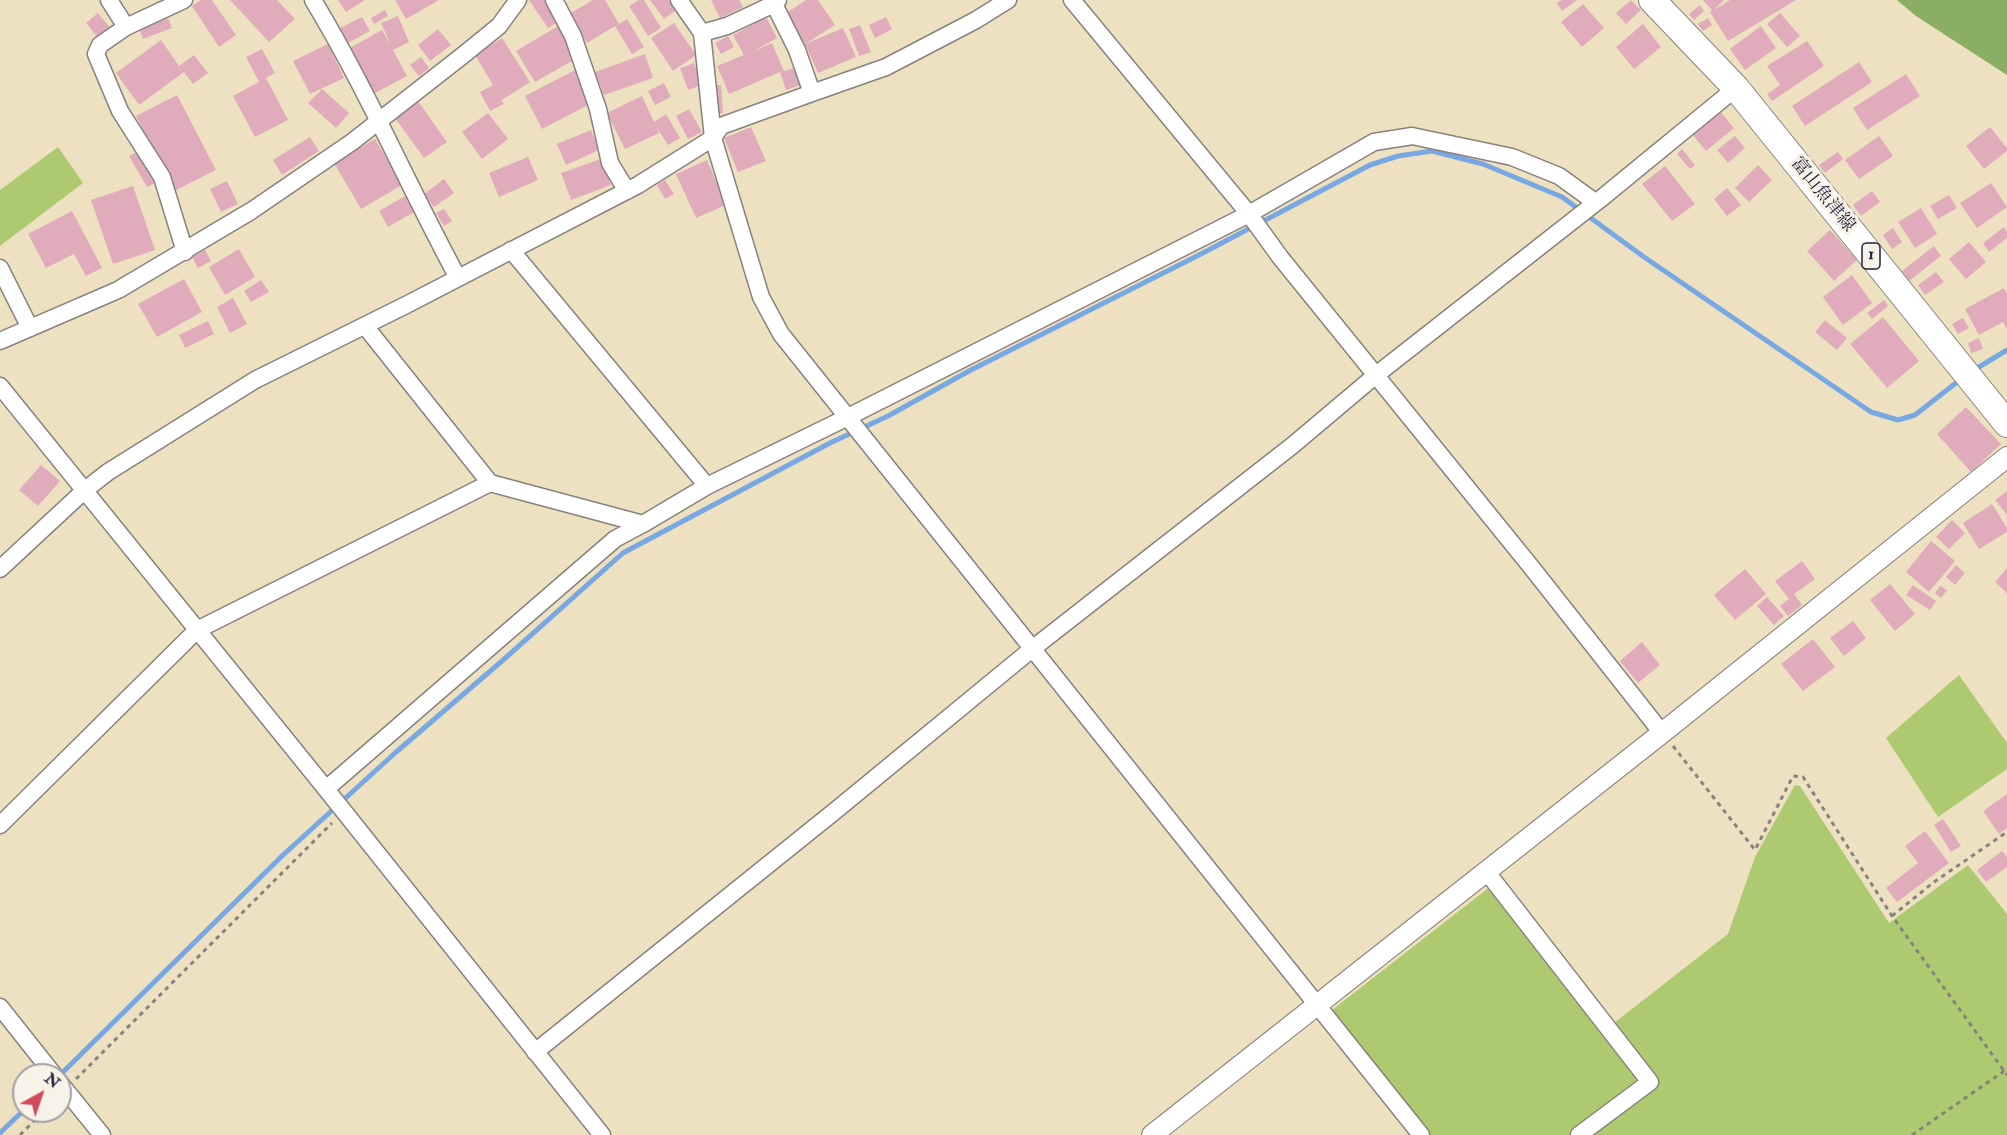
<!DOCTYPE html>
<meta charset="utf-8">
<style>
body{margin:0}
#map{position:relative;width:2007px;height:1135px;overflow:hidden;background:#eee1c1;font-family:"IM FELL Double Pica",serif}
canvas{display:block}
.north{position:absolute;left:12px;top:1063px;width:60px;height:60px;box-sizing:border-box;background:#f7f3e8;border:2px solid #a29fa3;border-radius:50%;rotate:40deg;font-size:16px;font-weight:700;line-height:24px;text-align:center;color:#22223b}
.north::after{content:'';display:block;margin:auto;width:21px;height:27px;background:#d1495b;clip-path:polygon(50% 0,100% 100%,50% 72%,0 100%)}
</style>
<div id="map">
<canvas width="2007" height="1135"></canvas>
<div class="north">N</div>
</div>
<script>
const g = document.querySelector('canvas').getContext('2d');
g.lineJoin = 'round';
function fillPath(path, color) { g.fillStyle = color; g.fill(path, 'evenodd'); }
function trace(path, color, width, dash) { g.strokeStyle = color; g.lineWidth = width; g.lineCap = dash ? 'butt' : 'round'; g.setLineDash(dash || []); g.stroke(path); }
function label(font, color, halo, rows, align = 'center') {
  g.font = font + ' "IM FELL Double Pica","Noto Serif JP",serif'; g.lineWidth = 6; g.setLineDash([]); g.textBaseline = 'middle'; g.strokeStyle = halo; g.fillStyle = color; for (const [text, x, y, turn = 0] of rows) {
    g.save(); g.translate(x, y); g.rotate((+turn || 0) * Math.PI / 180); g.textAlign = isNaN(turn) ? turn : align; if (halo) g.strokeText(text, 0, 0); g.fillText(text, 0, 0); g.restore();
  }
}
const green = new Path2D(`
 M58,147L83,183L0,246V190Z
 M1959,675L2007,743V769L1938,817L1886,738Z
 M1795,785L1800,786L1889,923L1968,865L2007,914V1135H1589L1657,1084L1614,1023L1728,934L1755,857Z
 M1491,886L1641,1081L1571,1135H1429L1332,1010Z`);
const forest = new Path2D(`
 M1897,0H2007V75L1916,16Z`);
const stream = new Path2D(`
 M1974,370L2007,350
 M60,1075L282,856L395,753L502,661L623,553L830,443L888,416L969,371L1199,255L1370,165L1398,156L1432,151L1483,164L1562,197L1644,257L1871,412L1898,420L1915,415L1961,379
 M0,1133L24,1110`);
const building = new Path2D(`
 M201,0H212L236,35L219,47L192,6Z
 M230,0H277L295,19L269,42Z
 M338,0H365L346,12Z
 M395,0H439L406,19Z
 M529,0H544L559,21L548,28Z
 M593,0H605L619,24L627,19L644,47L632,54L615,26L587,43L569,14Z
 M639,0H644L661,28L648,36L629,6Z
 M650,0H669L676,10L664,19Z
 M711,0H739L743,7L720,18Z
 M806,0H818L835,25L805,44L785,14Z
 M1561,0H1577L1562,11L1557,3Z
 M1631,0L1641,10L1626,24L1616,13Z
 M1703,0H1724L1714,10L1730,0H1796L1728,41L1710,12L1712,10Z
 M1583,4L1604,28L1582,47L1561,22Z
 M1700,5L1704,11L1694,20L1689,14Z
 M385,10L388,16L374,24L371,18Z
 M98,13L111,29L99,39L86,23Z
 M1780,13L1800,36L1787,47L1767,24Z
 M398,16L409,42L393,50L407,76L373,94L348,49L382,30L391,45L381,23Z
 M362,17L370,31L348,43L340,28Z
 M766,17L777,38L754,51L772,43L784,71L793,68L800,85L786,90L780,72L729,94L717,66L744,55L733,35Z
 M886,17L892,29L875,38L869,25Z
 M168,18L172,28L143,39L139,29Z
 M1708,18L1712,25L1703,31L1698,24Z
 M674,23L696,55L673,71L651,38Z
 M1643,24L1661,47L1634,69L1616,47Z
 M560,25L579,57L535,82L516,51Z
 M860,25L871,52L859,56L849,29Z
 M1761,26L1776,48L1745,70L1730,49Z
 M843,28L856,57L818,73L805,44Z
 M438,29L451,45L430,61L418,45Z
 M728,36L734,47L721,54L715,43Z
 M502,38L530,82L502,100L497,93L504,104L490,111L480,92L493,85L475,55Z
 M161,40L179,66L194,55L208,73L193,84L184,72L139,105L116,73Z
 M1807,41L1824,66L1772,101L1767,94L1780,85L1767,66Z
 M328,44L344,78L310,94L293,61Z
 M262,49L275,73L266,78L288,120L255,137L233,96L259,82L246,57Z
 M645,54L653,78L604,95L595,72Z
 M421,57L429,68L419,76L410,65Z
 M1859,62L1872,82L1805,126L1792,106Z
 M694,63L702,85L688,90L680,68Z
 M575,70L592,103L542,129L525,96Z
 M1906,74L1920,96L1867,130L1853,108Z
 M664,83L671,97L655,105L648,91Z
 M715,85H721L723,113L718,114Z
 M322,89L349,113L336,128L308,103Z
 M177,95L216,170L174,191L136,116Z
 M642,96L654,122L666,114L680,138L668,145L656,126L659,133L625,149L607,113Z
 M418,101L447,142L424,158L395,118Z
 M689,109L702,132L688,139L676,116Z
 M1719,110L1734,128L1706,151L1691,133Z
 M488,113L508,139L482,159L462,132Z
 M751,127L766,161L738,172L724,138Z
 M1990,127L2007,148V151L1984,169L1966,146Z
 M591,130L599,150L566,165L557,144Z
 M1735,136L1745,148L1728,163L1717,150Z
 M1879,136L1893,156L1859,179L1845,160Z
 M310,137L319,151L282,175L273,160Z
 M375,139L402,185L361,209L334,163Z
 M1682,149L1695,165L1690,169L1677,154Z
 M139,151L157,182L147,187L129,156Z
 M1838,152L1843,159L1825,173L1819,165Z
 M528,157L538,180L499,197L489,173Z
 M601,159L611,185L571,200L561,173Z
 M707,160L726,205L696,218L676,174Z
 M1758,165L1772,180L1749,202L1735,188Z
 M1665,166L1695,204L1672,221L1642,184Z
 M444,179L454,193L434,207L424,194Z
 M665,180L674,194L665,199L657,185Z
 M227,181L238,204L221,212L210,189Z
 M1991,183L2007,207L1977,228L1960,203Z
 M133,186L155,250L113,264L91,200Z
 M1727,188L1741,205L1727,216L1714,199Z
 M1872,191L1880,202L1861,216L1853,205Z
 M1949,195L1957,208L1938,219L1930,206Z
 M405,196L414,212L388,227L379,211Z
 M1921,208L1937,234L1915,248L1898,222Z
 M444,209L452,221L444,226L436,213Z
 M72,211L102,268L86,276L74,254L46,268L28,234Z
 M2004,227L2007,232V238L1989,252L1983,243Z
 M1893,228L1902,242L1892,249L1883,235Z
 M1830,230L1857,260L1834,281L1807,251Z
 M1969,242L1986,262L1966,279L1949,259Z
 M1934,246L1941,256L1909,281L1902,271Z
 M239,249L255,277L225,295L209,267Z
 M205,250L211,261L198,268L192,257Z
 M1936,272L1944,282L1925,295L1918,285Z
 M1852,275L1872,303L1843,325L1823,297Z
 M184,279L202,312L157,337L138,304Z
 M261,280L269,292L251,302L244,291Z
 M2004,288L2007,294V329L2003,322L1979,335L1965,309Z
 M233,298L247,324L230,333L217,307Z
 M1884,300L1888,306L1872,319L1867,313Z
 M1883,317L1919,361L1887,388L1850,344Z
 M1963,318L1969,328L1958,334L1952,324Z
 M1825,320L1847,338L1837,350L1815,332Z
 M208,321L214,334L185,348L179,335Z
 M1979,338L1983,349L1971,353L1968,343Z
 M1966,407L2001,444L1971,472L1937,434Z
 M41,465L60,481L38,506L19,490Z
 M2007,491V515L1995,500Z
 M1992,504L2007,528V532L1979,549L1963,523Z
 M1952,520L1965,533L1949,549L1936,537Z
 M1931,541L1955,561L1929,592L1906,572Z
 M1802,561L1815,579L1794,594L1802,605L1788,616L1780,606L1789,599L1775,581Z
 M1956,565L1965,573L1955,585L1946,577Z
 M2007,568V593L1995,582Z
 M1745,569L1766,594L1735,620L1714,595Z
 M1890,584L1915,614L1895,631L1870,600Z
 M1913,585L1936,601L1930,610L1906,595Z
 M1940,586L1947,590L1941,598L1935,593Z
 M1767,597L1784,616L1774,625L1757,606Z
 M1853,621L1866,638L1844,656L1830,638Z
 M1813,639L1835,667L1803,691L1781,664Z
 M1642,642L1660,665L1638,683L1620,661Z
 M2007,794V828L1999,834L1983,811Z
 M1943,819L1961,846L1951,852L1934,825Z
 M1925,831L1949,863L1897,902L1886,888L1918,863L1905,846Z
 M2002,851L2007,857V867L1986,882L1977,870Z`);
const path = new Path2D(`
 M1673,746L1755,850L1793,776L1803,777L1892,916L2007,1075
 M1892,916L1934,882L2007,832
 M76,1079L332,823
 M20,1135L44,1111
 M1912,1135L2007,1069`);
const minor = new Path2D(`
 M109,0L126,27L184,0
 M313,0C367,89 408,186 458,278
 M554,0L573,36L598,109L610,163L627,191
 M679,0L702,33L713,138L761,297L781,334L1421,1135
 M1072,0L1249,214L1280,257L1532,568L1662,733
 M126,27L100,45L96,54L120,111L162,177L185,252
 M702,33L727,26L774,4L778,0
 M812,93L886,67L976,20L1008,0
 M511,250L707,486L643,524
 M0,268L30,328
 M0,341L118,290L251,211L352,142L462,56L499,26L518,0
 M0,386L326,789L602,1135
 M707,486L848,417L1249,214L1374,142L1412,136L1512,157L1559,176L1595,202
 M0,569L85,490L108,472L255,380L406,305L638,185L713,138L721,126L812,93L797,50L774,4
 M326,789L615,539L643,524L490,483
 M0,825L197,630L490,483L365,326
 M1486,871L1650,1082L1579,1135
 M0,1007L54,1075
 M535,1052L835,811L1032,649L1293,445L1376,375L1603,197L1736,88
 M60,1083L102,1135`);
const tertiary = new Path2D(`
 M1152,1135L1662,733L2007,457`);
const primary = new Path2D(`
 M1652,0L1736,88L2007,424`);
const shields = [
 [1871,256,18]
];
const shieldNames = [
 ["1",1871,256]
];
const streetNames = [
 ["富山魚津線",1822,195,51]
];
fillPath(green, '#adca71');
fillPath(forest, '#8aae63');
trace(stream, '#78a8e2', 5);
fillPath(building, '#e0acbc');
trace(minor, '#88827e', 19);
trace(tertiary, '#88827e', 22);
trace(primary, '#88827e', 28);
trace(path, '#88827e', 3, [4.5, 4.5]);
trace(minor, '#fff', 16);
trace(tertiary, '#fff', 20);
trace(primary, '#fff', 26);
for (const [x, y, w] of shields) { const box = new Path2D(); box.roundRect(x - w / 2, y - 13, w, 26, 4.5); g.fillStyle = '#f7f3e8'; g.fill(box); trace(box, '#22223b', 1.5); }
label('bold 16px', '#22223b', null, shieldNames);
label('18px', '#22223b', '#f7f3e8', streetNames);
</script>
